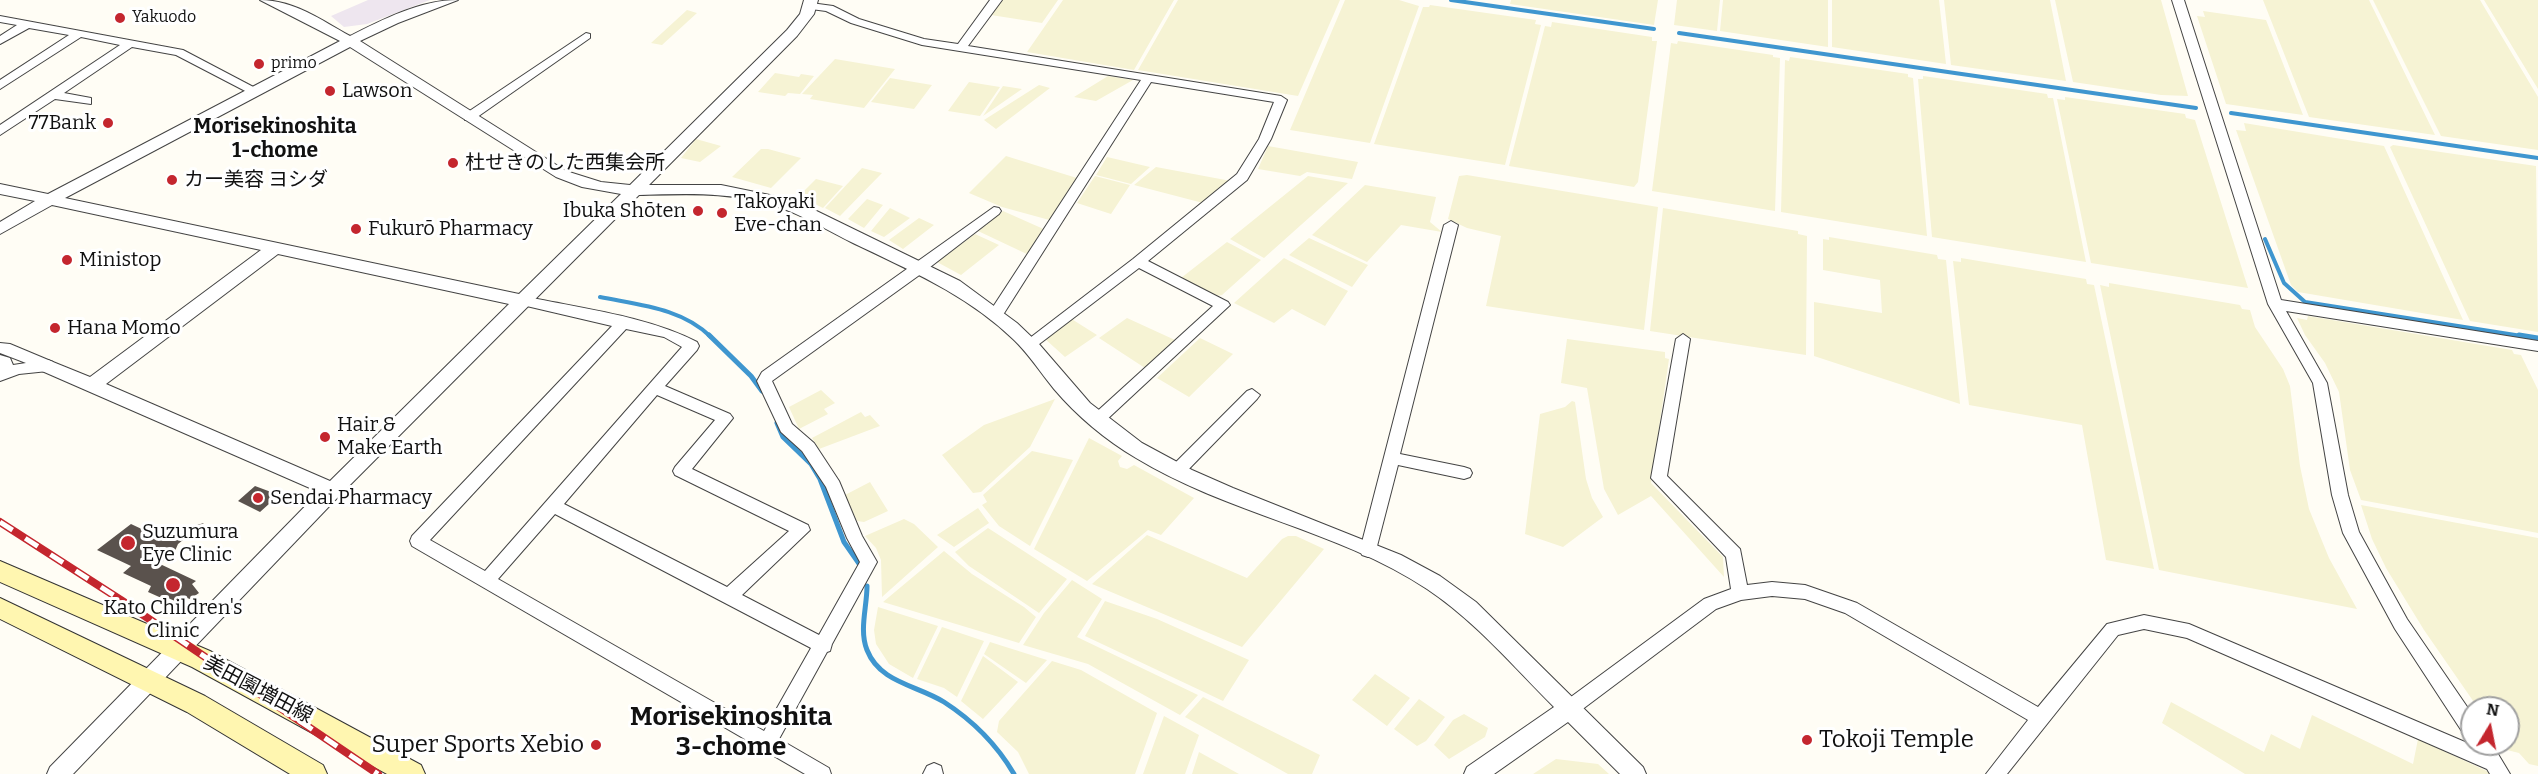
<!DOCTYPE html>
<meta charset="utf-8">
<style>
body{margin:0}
#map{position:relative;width:2538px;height:774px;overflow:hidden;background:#fffdf5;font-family:Bitter,serif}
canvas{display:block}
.north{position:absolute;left:2460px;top:696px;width:60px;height:60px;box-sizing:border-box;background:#fff;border:2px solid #a0a0a0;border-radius:50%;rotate:10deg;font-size:16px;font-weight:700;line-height:24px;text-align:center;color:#111}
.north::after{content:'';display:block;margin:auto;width:21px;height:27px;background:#c4262e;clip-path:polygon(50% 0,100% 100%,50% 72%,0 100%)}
</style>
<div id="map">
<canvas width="2538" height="774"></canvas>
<div class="north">N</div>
</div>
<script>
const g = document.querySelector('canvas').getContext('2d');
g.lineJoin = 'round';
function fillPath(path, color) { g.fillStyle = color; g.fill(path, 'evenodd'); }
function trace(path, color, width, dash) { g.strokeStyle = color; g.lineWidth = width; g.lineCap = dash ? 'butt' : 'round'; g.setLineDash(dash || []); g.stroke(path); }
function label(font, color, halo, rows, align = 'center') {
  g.font = font + ' Bitter,"Noto Sans JP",serif'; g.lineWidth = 6; g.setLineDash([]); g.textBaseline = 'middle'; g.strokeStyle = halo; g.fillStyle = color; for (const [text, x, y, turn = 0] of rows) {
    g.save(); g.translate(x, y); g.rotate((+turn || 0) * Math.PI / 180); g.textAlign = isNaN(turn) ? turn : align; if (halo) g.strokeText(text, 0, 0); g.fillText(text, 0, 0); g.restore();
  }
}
const industrial = new Path2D(`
 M368,0H430L367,24L344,27L331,16Z`);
const farmland = new Path2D(`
 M1002,0H1058L1042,23L991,15Z
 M1063,0H1174L1134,70L1027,52Z
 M1178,0H1340L1298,96L1138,70Z
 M1345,0H1399L1419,6L1370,143L1290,130Z
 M1511,0H1658L1654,25L1510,4Z
 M1677,0H1720L1717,31L1674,25Z
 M1723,0H1828V47L1720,31Z
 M1832,0H1939L1946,64L1832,47Z
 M1944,0H2050L2066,81L1951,65Z
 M2055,0H2161L2188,96L2161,95L2073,82Z
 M2263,0H2369L2435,135L2309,117Z
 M2373,0H2480L2538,97V150L2441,136Z
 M2484,0H2538V89Z
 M1430,5L1536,20L1535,24L1541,25L1505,165L1374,144L1423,7H1429Z
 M687,10L697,13L662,45L651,43Z
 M2203,11L2266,20L2303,115L2226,104L2197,16L2205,17Z
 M1552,22L1652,37V41H1657L1638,182L1634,187L1509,166L1545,26L1551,27Z
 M1678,41L1773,55V57L1780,58L1775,211L1652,191L1671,43L1677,44Z
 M1790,57L1908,74V77L1913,78L1927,236L1781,212L1785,60L1789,61Z
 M835,59L895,69L864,108L810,99L813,95L802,94Z
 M775,73L799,77L801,74L814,76L800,94L788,93L785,96L758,92Z
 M1108,76L1133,80L1096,101L1074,97Z
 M1923,76L2047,94L2048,98H2053L2086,262L1932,237L1918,79H1923Z
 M890,78L932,85L914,109L871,102Z
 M969,82L1000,87L980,116L948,111Z
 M1039,85L1050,88L996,129L984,120Z
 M1003,86L1022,89L983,116Z
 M2065,97L2185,114L2186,118L2195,120L2248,288L2091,263L2057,99L2065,100Z
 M2244,123L2384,146L2463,320L2298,292L2291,285L2236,130L2246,131Z
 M696,139L721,146L700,162L681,158Z
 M2393,145L2536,166L2538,332L2470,321L2390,147Z
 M1268,146L1358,162L1352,179L1307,172L1300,176L1258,169Z
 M761,149H768L801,158L771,188L732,177Z
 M1006,156L1080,179L1053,221L1002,207L969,193Z
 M1107,157L1150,167L1131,184L1096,175Z
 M1156,167L1231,181L1203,203L1134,185Z
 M862,168L882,173L840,216L825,208Z
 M1467,175L1658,207L1644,330L1486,306L1501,236L1467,228L1448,219L1459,176Z
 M1095,176L1130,185L1111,214L1077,203Z
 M1308,176L1348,183L1264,258L1230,239Z
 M816,179L843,186L823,208L799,196Z
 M1365,185L1436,197L1430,222L1442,232L1401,225L1367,262L1312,235Z
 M867,199L883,205L864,228L848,219Z
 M890,208L910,218L884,237L871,231Z
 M1663,208L1798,231V234L1807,236L1806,355L1650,331Z
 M1003,211L1048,231L1031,256L978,231Z
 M919,218L934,225L903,249L889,240Z
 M975,234L999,245L961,275L937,262Z
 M1829,237L1937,255L1938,259L1946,260L1960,404L1814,356V302L1882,313L1880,280L1823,270V239L1829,240Z
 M1309,238L1368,265L1352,287L1289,255Z
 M1227,242L1261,260L1222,295L1216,296L1181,278Z
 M1284,258L1348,291L1325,326L1292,309L1274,323L1234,303Z
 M1961,258L2086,279L2087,284L2094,285L2154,569L2106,560L2082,425L1969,405L1953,261L1961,262Z
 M2109,283L2240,305L2242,309L2250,310L2255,327L2283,369L2290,386L2300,466L2309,509L2329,558L2357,609L2159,570L2100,285L2109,287Z
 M2308,316L2512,350L2514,354L2521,355L2538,390V533L2361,500L2350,470L2339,392L2325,363L2305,335L2297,318L2307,320Z
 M1070,318L1097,335L1065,357L1044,338Z
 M1127,318L1175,340L1145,368L1099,338Z
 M1200,338L1233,354L1189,397L1157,378Z
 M1567,339L1665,352V358L1669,359L1651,483L1723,557L1724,577L1651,496L1618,515L1604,489L1587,388L1561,383Z
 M821,390L835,403L824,409L828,414L799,429L789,407Z
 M1055,399L1030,447L981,492L973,493L942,455L984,425Z
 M1572,401L1575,402L1586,479L1592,498L1603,517L1563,547L1525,534L1540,414L1565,407Z
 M861,412L865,417L870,415L880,426L819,449L812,438Z
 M1089,438L1122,456L1118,461L1120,467L1127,469L1134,465L1194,498L1161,535L1148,530L1087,581L1034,549Z
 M1032,451L1073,460L1030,546L999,526L982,505L987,502L983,495Z
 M870,482L888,511L864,522L857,521L845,495Z
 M2361,505L2538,538V766L2529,764L2519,753L2507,750L2503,744H2508V708H2478L2424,630L2386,568L2372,539Z
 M978,508L989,523L954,547L937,535Z
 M904,519L914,524L938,547L882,597L881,560L876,548L865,536Z
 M988,528L1067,579L1039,613L969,566L955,552Z
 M1147,535L1247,578L1282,539L1288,536H1296L1324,549L1242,647L1092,584Z
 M944,551L972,574L1024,607L1036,617L1019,643L883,602Z
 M1072,580L1102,599L1077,637L1198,695L1180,715L1088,664L1023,645L1044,613Z
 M1105,601L1157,619L1249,660L1223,701L1085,636Z
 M878,607L938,626L913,678L889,664L876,644L874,630Z
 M942,627L984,641L957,697L944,688L917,679Z
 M990,642L1047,660L1026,683L984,654Z
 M983,656L1018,682L983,719L961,701Z
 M1052,661L1081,670L1157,713L1135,774H1029L1018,752L997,732L999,721Z
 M1375,674L1410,698L1387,726L1352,700Z
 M1203,697L1320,755L1312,774H1288L1185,717Z
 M1419,699L1445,717L1426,741L1417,746L1394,729Z
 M2171,702L2264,752L2271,734L2300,749L2312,715L2413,764L2418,739L2493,774H2245L2162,723Z
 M1464,714L1488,728L1485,737L1449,759L1434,745L1453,720Z
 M1164,716L1199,735L1185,774H1143Z
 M1199,752L1239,774H1192Z
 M1556,759L1598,764L1609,774H1533Z`);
const streamFar1 = new Path2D(`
 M1451,0L1654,29
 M1679,33L2196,108
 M2231,113L2538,158
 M2265,239L2284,283L2305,302L2528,337
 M600,297C639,305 682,308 711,337`);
const stream = new Path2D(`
 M709,335L751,376L762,391
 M2519,335L2538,338
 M777,423L783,437L811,464L820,479L844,542L860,565
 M867,586C867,607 859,630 867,650C880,683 917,685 944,702C972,720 997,745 1014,774`);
const building = new Path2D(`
 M255,486L279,495L260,512L238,501Z
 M204,523L178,544L175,551L160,564L196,581L192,584L199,593L190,599L181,596L175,601L168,598L166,600L148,592L151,586L123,573L131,566L97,550L131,524L163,539L175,531Z`);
const minor = new Path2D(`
 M990,0H1002L968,46L1281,96L1287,100L1271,139L1247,180L1148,261L1228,302L1230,305L1102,424H1092L1089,420L1092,416L1213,306L1139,268L1034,348L1029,349L1022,344L1133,259L1237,174L1259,139L1274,102L1151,82L1001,318H991L989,314L991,310L1141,80L922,45L851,23L826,11L811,9L805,6L811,3L833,6L859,19L924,39L958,44Z
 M2172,0H2184L2281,300L2538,341V351L2286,311L2327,383L2348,495L2359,532L2407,619L2472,714V738L2465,736L2395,629L2343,533L2332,495L2313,383L2268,304Z
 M0,16L183,50L261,91L259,94H251L176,55L132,47L64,93L91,98V104L55,99L0,135V125L120,45L81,37L0,89V80L69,35L29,28L0,44V36L17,25L0,22Z
 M586,33L590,34V38L473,120H465V114Z
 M994,207L999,208L1001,211L999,214L925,271L772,381L792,424L814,443L839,481L862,536L877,562L832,644L830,651L827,652L779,739L829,768L831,774H805L412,546L410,541L412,536L612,326L518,304L516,301L518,298L523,296C578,308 648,316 697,342L699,346L697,350L665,386L730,414L733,418L692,469L808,525L810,530L742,595L819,635L860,562L847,538L826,487L802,451L781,432L757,381L762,372ZM626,329L664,337L682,347L485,571L430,540ZM657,395L715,420L675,467L673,471L675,475L789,531L727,587L564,504ZM555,514L811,648L764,731L498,579Z
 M1451,221L1458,225L1400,454L1464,467L1470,469L1472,473L1470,477L1464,479L1398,465L1376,550L1374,555L1368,557L1362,555L1360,550L1444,225Z
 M1683,334L1690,339L1667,476L1740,549L1747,585L1772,582L1805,585L1857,603L2038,707L2107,624L2144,615L2189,624L2472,745L2492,744L2510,774H2490L2487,769L2187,638L2144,629L2118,635L2007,774H1986L2028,720L1845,613L1805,599L1772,596L1741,600L1716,609L1576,714L1570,716L1564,714L1561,708L1564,702L1704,599L1731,589L1726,557L1651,478L1676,339Z
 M0,343L10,344L53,362L55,366L48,371L19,374L0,381V355L10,358L13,365L26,363L0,353Z
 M1252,389L1260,395L1257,399L1184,474H1172L1170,470L1172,466L1247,391Z
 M934,763L941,766L943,774H923L927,766Z`);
const tertiary = new Path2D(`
 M260,0C294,0 321,20 350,36C384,19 420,0 458,0L398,23L360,41L566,171L601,182L630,185L787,30L800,14L804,0H818L814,14L797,36L649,185H721L794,200L960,281L1017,323L1039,344L1090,403L1142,443L1192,470L1233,488L1401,555L1440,576L1476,602L1643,767L1646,774H1620L1568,722L1494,774H1464L1467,767L1554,707C1513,666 1475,621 1427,589C1338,530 1228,514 1136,458C1106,440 1077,416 1054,389C1040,372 1029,354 1013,339C966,294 909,270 851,242C821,227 791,208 757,201C718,192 679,194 639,195L340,495L73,774H47L50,767L319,492L42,371L39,366L42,361L48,360L90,377L261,250L52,205L0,234V222L35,201L0,194V184L48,194L340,41ZM350,47L556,177L582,187L621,194L519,294L65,198ZM278,254L509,304L330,481L106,384Z`);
const secondary = new Path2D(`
 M0,561L210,651L421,765L425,774H387L192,667L0,582Z
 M0,598L205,696L323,765L327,774H290L187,712L0,619Z`);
const rail = new Path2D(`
 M0,522L121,600L378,774`);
const markers = [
 [120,18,6,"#c4262e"],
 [259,64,6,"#c4262e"],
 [330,91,6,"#c4262e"],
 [108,123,6,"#c4262e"],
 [453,163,6,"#c4262e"],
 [172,180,6,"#c4262e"],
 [698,211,6,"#c4262e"],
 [722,213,6,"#c4262e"],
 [356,229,6,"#c4262e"],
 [67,260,6,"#c4262e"],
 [55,328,6,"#c4262e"],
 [325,437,6,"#c4262e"],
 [258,498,6,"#c4262e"],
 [128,543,8,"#c4262e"],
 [173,585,8,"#c4262e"],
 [1807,740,6,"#c4262e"],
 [596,745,6,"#c4262e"]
];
const farPoinames = [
 ["Yakuodo",132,18],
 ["primo",271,64]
];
const poiNames = [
 ["Lawson",342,91],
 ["77Bank",96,123,"right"],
 ["杜せきのした西集会所",465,163],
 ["カー美容 ヨシダ",184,180],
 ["Takoyaki",734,202],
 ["Eve-chan",734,225],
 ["Ibuka Shōten",686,211,"right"],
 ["Fukurō Pharmacy",368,229],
 ["Ministop",79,260],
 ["Hana Momo",67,328],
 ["Hair &",337,425],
 ["Make Earth",337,448],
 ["Sendai Pharmacy",270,498],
 ["Suzumura",142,532],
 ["Eye Clinic",142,555],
 ["Kato Children's",173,608,"center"],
 ["Clinic",173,631,"center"]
];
const streetNames = [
 ["美田園増田線",258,690,28]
];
const neighbourhoodNames = [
 ["Morisekinoshita",275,127],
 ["1-chome",275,151]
];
const nearPoinames = [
 ["Tokoji Temple",1819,740],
 ["Super Sports Xebio",584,745,"right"]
];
const nearNeighbourhoodnames = [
 ["Morisekinoshita",731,718],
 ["3-chome",731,748]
];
fillPath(industrial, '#eee6ef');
fillPath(farmland, '#f6f3d4');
trace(streamFar1, '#3f96cf', 4);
trace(stream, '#3f96cf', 5);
fillPath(building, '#5a524d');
trace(minor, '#444', 2);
trace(tertiary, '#444', 2);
trace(secondary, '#333', 2);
fillPath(minor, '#fff');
fillPath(tertiary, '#fff');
fillPath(secondary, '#fff6b0');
trace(rail, '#c4262e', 8);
trace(rail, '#fff', 5, [15]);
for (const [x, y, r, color] of markers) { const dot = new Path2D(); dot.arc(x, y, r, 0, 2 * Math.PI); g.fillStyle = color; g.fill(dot); trace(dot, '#fff', 2); }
label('16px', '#111', '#fff', farPoinames, 'left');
label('20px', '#111', '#fff', poiNames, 'left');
label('20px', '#111', '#fff', streetNames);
label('bold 21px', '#111', '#fff', neighbourhoodNames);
label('24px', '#111', '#fff', nearPoinames, 'left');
label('bold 26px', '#111', '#fff', nearNeighbourhoodnames);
</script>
